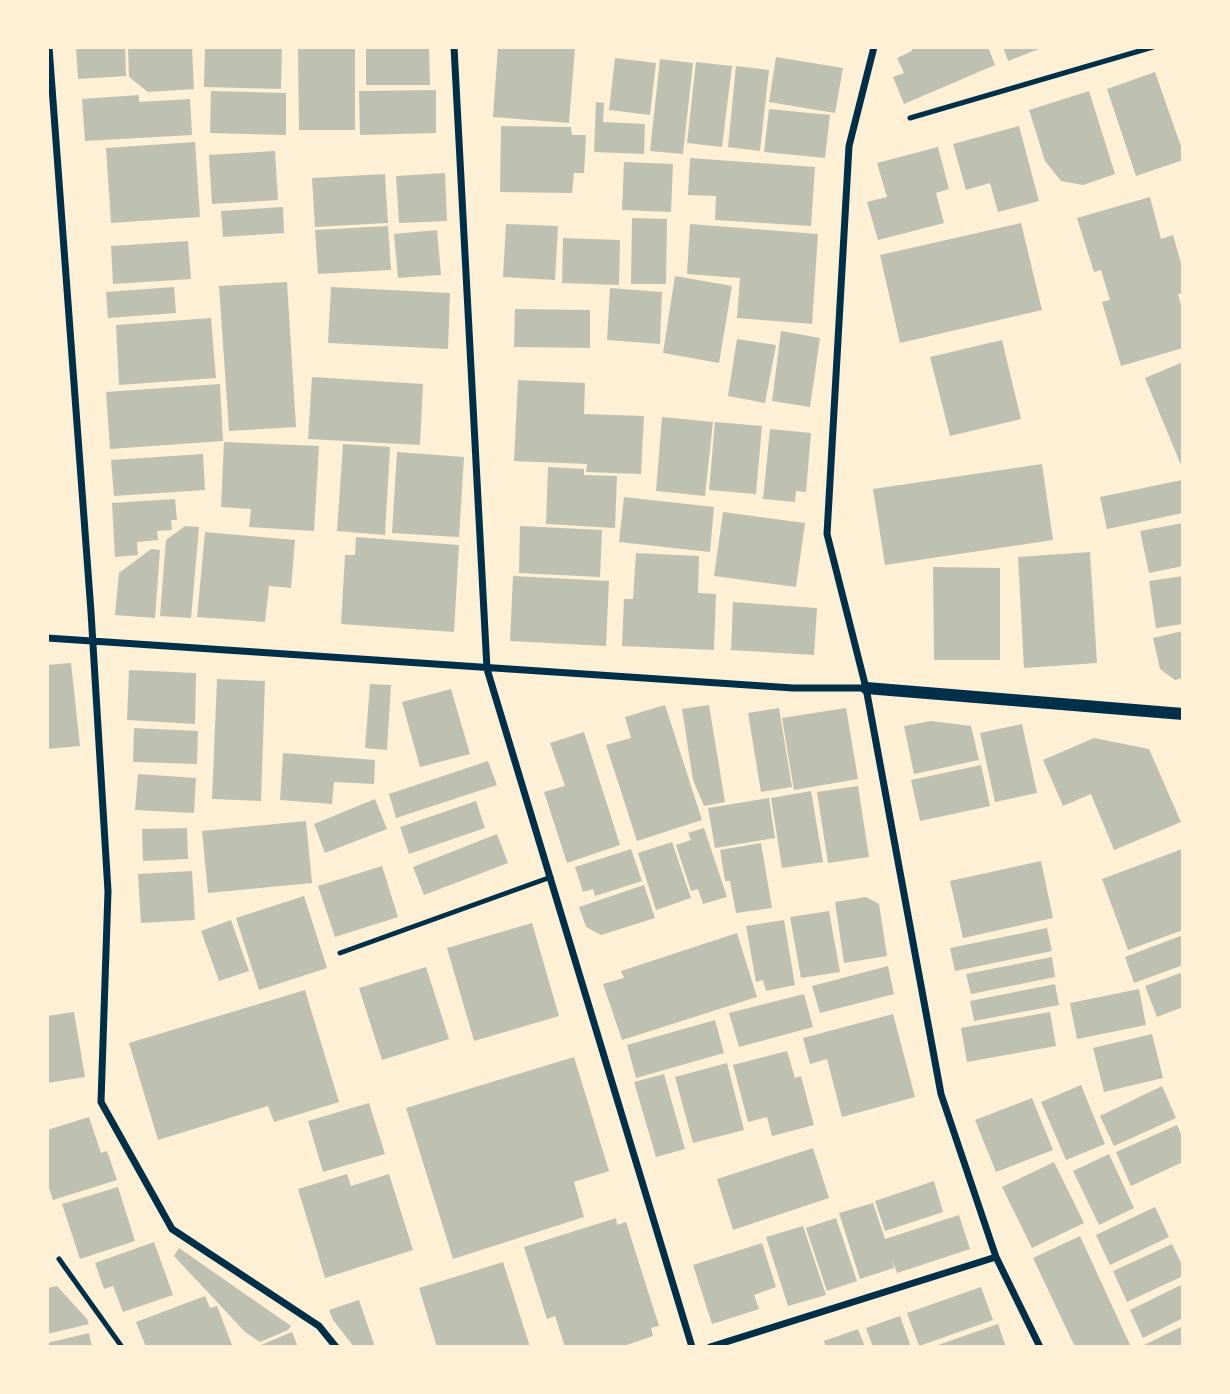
<!DOCTYPE html>
<style>
body{margin:0}
#map{position:relative;width:1230px;height:1394px;overflow:hidden;background:#fdf0d5;font-family:"DejaVu Sans",sans-serif}
canvas{display:block}
.frame{position:absolute;inset:0;border:49px solid #fdf0d5;pointer-events:none}
</style>
<div id="map">
<canvas width="1230" height="1394"></canvas>
<div class="frame"></div>
</div>
<script>
const g = document.querySelector('canvas').getContext('2d');
g.lineJoin = 'round';
function fillPath(path, color) { g.fillStyle = color; g.fill(path, 'evenodd'); }
function trace(path, color, width, dash) { g.strokeStyle = color; g.lineWidth = width; g.lineCap = dash ? 'butt' : 'round'; g.setLineDash(dash || []); g.stroke(path); }
const building = new Path2D(`
 M76,47H125L126,76L78,79Z
 M128,47H192L194,89L148,92L129,77Z
 M205,47H282L281,89L204,87Z
 M366,47H429L430,85H366Z
 M498,47L575,48L569,123L493,117Z
 M911,47H988L995,65L904,104L893,77L904,73L897,58L912,51Z
 M1003,47H1044L1008,61Z
 M298,49H355V130H299Z
 M776,57L843,68L835,113L769,102Z
 M615,58L656,63L650,115L609,110Z
 M660,59L693,63L683,154L650,151Z
 M696,62L732,66L722,147L687,143Z
 M736,66L769,70L760,151L728,147Z
 M1155,72L1183,152V160L1136,176L1107,89Z
 M436,90V133L360,135L359,91Z
 M211,91L286,93V135L210,133Z
 M1089,91L1115,174L1083,185L1061,181L1045,161L1029,110Z
 M139,95V102L190,99L192,135L85,141L82,99Z
 M596,102L604,103L603,122L645,124L644,154L594,152Z
 M769,109L830,115L825,158L764,152Z
 M501,126L571,127L572,135H586L584,173H574L572,193L500,192Z
 M1019,126L1039,201L998,212L990,183L966,190L953,144Z
 M195,142L200,217L111,223L106,148Z
 M938,147L949,189L936,193L944,223L878,240L867,202L887,197L877,163Z
 M275,151L278,200L212,204L209,155Z
 M690,158L815,167L811,226L715,220L716,196L688,195Z
 M624,162L673,164L671,212L622,210Z
 M445,173L447,221L399,223L396,176Z
 M385,174L388,223L315,227L312,178Z
 M1150,197L1161,239L1173,235L1183,270V293L1178,294L1183,312V348L1121,366L1102,302L1110,300L1101,270L1094,272L1077,218Z
 M283,207L284,233L223,237L221,211Z
 M632,218L667,219L666,284H631Z
 M1021,223L1042,310L900,343L880,255Z
 M506,224L558,226L555,280L503,277Z
 M690,224L818,234L812,324L737,318L740,278L687,274Z
 M388,226L391,270L318,274L315,230Z
 M437,230L441,275L398,278L394,234Z
 M563,238L620,240L619,285L562,283Z
 M188,241L191,279L113,284L111,246Z
 M675,276L732,286L719,363L663,353Z
 M287,282L296,427L229,431L219,286Z
 M174,287L176,313L108,318L106,292Z
 M331,287L450,293L448,349L328,343Z
 M610,288L662,292L660,344L607,340Z
 M515,309L590,310V348L514,347Z
 M211,318L216,378L119,385L116,325Z
 M781,331L820,338L810,407L772,401Z
 M737,339L776,345L765,403L728,396Z
 M1002,340L1021,419L950,436L930,357Z
 M1183,362V470L1145,378Z
 M312,377L423,384L420,445L308,439Z
 M518,380L585,383L584,414L644,416L641,474L586,472L587,464L514,461Z
 M220,384L223,441L110,449L106,392Z
 M662,417L713,422L705,496L656,491Z
 M715,422L762,426L756,494L709,490Z
 M770,429L811,433L806,492L796,491L795,502L763,499Z
 M224,442L319,446L314,531L249,527L251,509L221,507Z
 M343,444L390,447L385,535L337,531Z
 M397,452L464,457L459,537L392,533Z
 M203,454L205,490L114,496L111,460Z
 M1042,464L1053,540L885,565L873,489Z
 M548,467L584,469V475L617,476L615,528L546,524Z
 M1182,480L1183,513L1107,529L1100,497Z
 M624,497L714,507L710,552L619,542Z
 M175,499L177,520H171L172,530L157,531L158,540L137,542L138,555L115,557L112,503Z
 M723,512L805,523L796,587L714,576Z
 M1183,523V566L1149,573L1140,531Z
 M185,526L199,527L191,618L160,616L166,540Z
 M520,526L602,530L600,577L519,573Z
 M205,532L295,540L291,588L269,586L265,622L197,617Z
 M356,537L459,545L454,632L341,624L345,555H355Z
 M151,549L160,550L155,618L115,615L119,573Z
 M1090,552L1097,663L1024,668L1018,557Z
 M636,553L699,556L698,593L716,594L714,650L622,646L624,599H633Z
 M933,567L1000,568V660H934Z
 M513,576L609,581L606,646L510,641Z
 M1183,576V624L1156,628L1149,581Z
 M733,602L817,608L814,655L731,650Z
 M1183,631V678L1175,680L1160,669L1153,638Z
 M71,663L80,746L47,749V665Z
 M129,670L196,673L195,724L127,720Z
 M217,679L265,681L261,801L212,799Z
 M370,684L391,685L387,750L365,748Z
 M451,689L470,754L420,767L402,702Z
 M665,705L702,820L637,841L606,745L631,738L625,717Z
 M709,705L725,802L704,806L693,780L682,709Z
 M779,708L792,787L761,792L748,713Z
 M846,708L858,779L794,790L782,718Z
 M931,721L971,726L979,760L914,774L904,726Z
 M1022,724L1037,793L995,802L980,733Z
 M134,728L198,731L197,764L133,762Z
 M584,732L620,845L567,863L544,792L565,786L550,743Z
 M1094,738L1149,749L1181,822L1114,850L1091,794L1063,806L1043,760Z
 M283,753L375,760L374,784L334,782L332,804L280,800Z
 M488,761L497,785L396,818L389,794Z
 M981,765L990,806L920,821L911,780Z
 M138,774L196,778L194,813L135,810Z
 M858,786L869,857L828,863L817,792Z
 M811,791L823,862L782,868L771,798Z
 M769,798L775,838L715,848L708,808Z
 M375,799L387,829L325,853L314,824Z
 M476,801L485,828L409,854L400,827Z
 M306,821L312,883L208,893L202,831Z
 M187,828L188,859L143,861L142,829Z
 M704,828L727,897L703,904L698,889L691,891L676,845L691,840L688,833Z
 M497,834L508,863L424,895L413,867Z
 M672,842L691,898L656,910L638,853Z
 M761,843L772,908L736,913L730,881H725L720,850Z
 M631,849L642,881L595,896L593,889L583,892L575,867Z
 M1182,849L1183,930L1128,950L1102,879Z
 M1041,861L1053,918L963,938L950,881Z
 M382,866L398,917L335,937L318,886Z
 M192,871L195,920L141,923L138,874Z
 M644,885L655,918L601,935L586,927L579,907Z
 M304,896L327,968L259,990L236,918Z
 M866,897L879,904L887,956L844,963L835,902Z
 M829,911L840,972L801,978L790,917Z
 M231,920L249,971L219,981L201,931Z
 M784,920L795,985L766,991L763,980L756,982L746,926Z
 M532,923L559,1016L474,1041L447,948Z
 M1047,928L1052,951L955,971L950,948Z
 M737,933L757,997L622,1040L603,984L624,978L621,971Z
 M1183,935V965L1134,983L1125,957Z
 M1052,957L1055,977L971,994L966,974Z
 M888,966L894,994L820,1013L812,986Z
 M426,967L449,1039L382,1060L359,988Z
 M1183,972V1007L1157,1017L1145,986Z
 M1055,984L1059,1005L974,1021L970,1001Z
 M1139,989L1146,1025L1077,1039L1070,1003Z
 M305,990L339,1102L274,1122L268,1106L158,1140L129,1043Z
 M804,994L813,1027L739,1047L729,1013Z
 M74,1012L85,1077L47,1083V1016Z
 M1050,1012L1056,1046L967,1062L961,1028Z
 M893,1014L915,1097L842,1117L827,1059L810,1064L803,1038Z
 M715,1020L724,1053L636,1078L627,1045Z
 M1152,1034L1163,1078L1104,1092L1093,1048Z
 M787,1051L795,1078L801,1076L814,1125L772,1136L767,1117L748,1122L733,1065Z
 M574,1057L609,1171L574,1182L584,1217L453,1259L406,1108Z
 M727,1063L744,1130L693,1143L675,1077Z
 M664,1074L685,1149L656,1157L634,1082Z
 M1081,1085L1105,1144L1066,1160L1041,1102Z
 M1162,1086L1176,1118L1114,1146L1100,1116Z
 M1032,1098L1053,1150L996,1172L975,1120Z
 M369,1103L385,1154L323,1172L308,1121Z
 M89,1117L101,1153L107,1151L117,1180L53,1200L47,1182V1130Z
 M1177,1125L1183,1138V1162L1131,1186L1116,1152Z
 M813,1148L829,1198L733,1230L717,1179Z
 M1109,1154L1134,1208L1099,1225L1073,1171Z
 M1054,1162L1084,1223L1032,1248L1002,1187Z
 M347,1174L351,1186L389,1174L413,1250L325,1278L298,1189Z
 M934,1181L943,1212L885,1231L875,1201Z
 M118,1187L135,1241L80,1259L62,1204Z
 M873,1203L885,1239L959,1215L970,1249L897,1273L892,1259L894,1268L860,1279L839,1213Z
 M1155,1207L1169,1237L1110,1265L1096,1235Z
 M616,1218L617,1225L626,1222L659,1326L651,1328L653,1336L621,1347H565L555,1316L547,1319L524,1247Z
 M836,1218L857,1281L827,1291L806,1228Z
 M803,1226L826,1295L788,1306L766,1237Z
 M1080,1236L1131,1347H1075L1033,1258Z
 M154,1242L173,1295L123,1312L113,1286L104,1289L95,1263Z
 M762,1243L776,1287L754,1295L759,1309L712,1324L693,1265Z
 M1172,1244L1183,1267V1276L1127,1302L1113,1271Z
 M179,1248L291,1326L288,1330L260,1342L245,1332L174,1256Z
 M503,1262L530,1347H437L419,1288Z
 M1183,1284V1318L1143,1338L1130,1310Z
 M57,1286L87,1319L89,1324L47,1334V1288Z
 M981,1287L993,1320L919,1346L907,1313Z
 M205,1296L210,1308L217,1306L232,1345L146,1347L136,1322Z
 M359,1300L375,1347H354L333,1320L329,1310Z
 M900,1316L911,1347H873L866,1328Z
 M998,1324L1006,1347H935V1346Z
 M1183,1326V1347H1140Z
 M858,1329L865,1347H826L824,1341Z
 M292,1332L298,1347H256Z
 M89,1333L92,1347H47V1343Z`);
const service = new Path2D(`
 M910,118L1153,47
 M340,953L551,877
 M59,1259L122,1347`);
const minor = new Path2D(`
 M49,47L91,612L108,891L101,1102L172,1229L319,1326L336,1347
 M454,47L487,669L692,1347
 M874,47L849,146L827,534L866,688L941,1094L996,1257L1040,1347
 M47,638L793,688H866
 M710,1347L996,1257`);
const tertiary = new Path2D(`
 M866,688L1183,714`);
fillPath(building, '#bec0b2');
trace(service, '#003049', 5);
trace(minor, '#003049', 7);
trace(tertiary, '#003049', 12);
</script>
